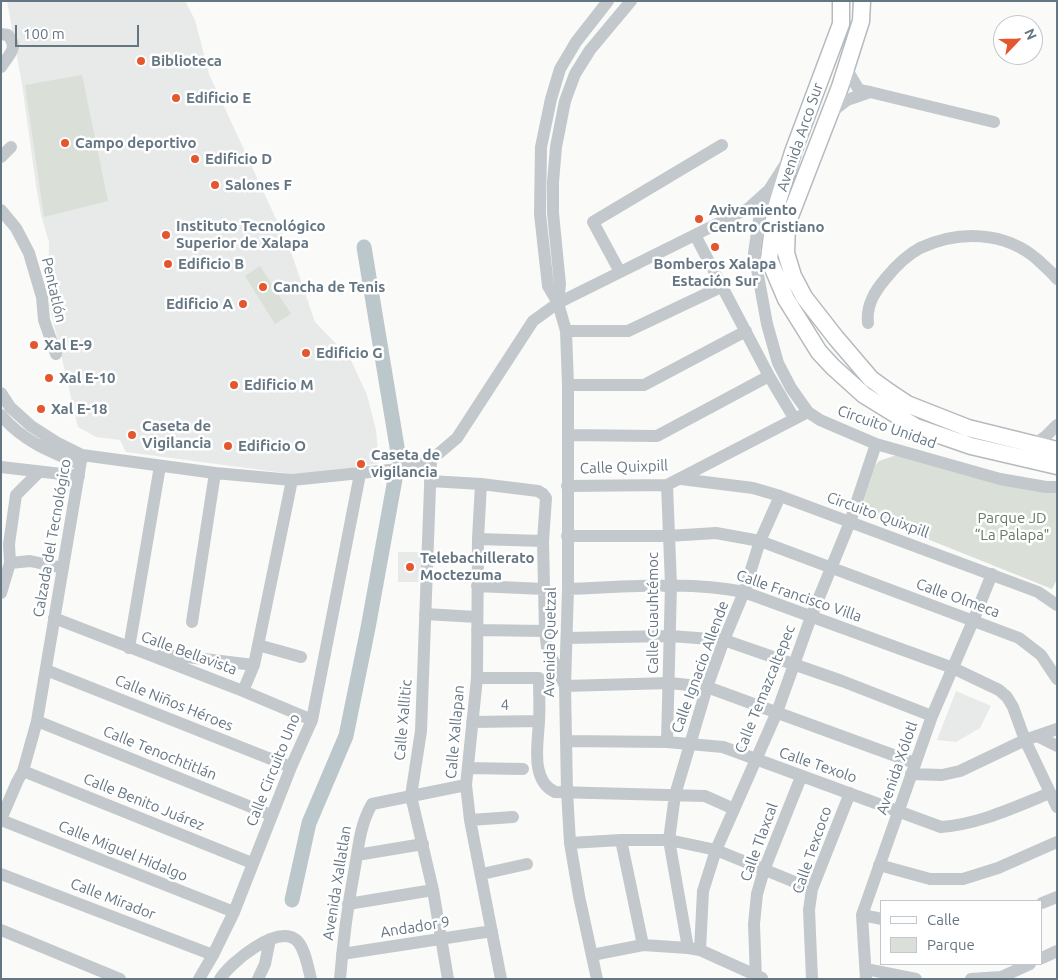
<!DOCTYPE html>
<meta charset="utf-8">
<style>
body{margin:0}
#map{position:relative;width:1058px;height:980px;overflow:hidden;background:#fafaf8;font-family:Ubuntu,sans-serif}
canvas{display:block}
.frame{position:absolute;inset:0;border:2px solid #657683;pointer-events:none}
.legend{position:absolute;left:880px;top:900px;width:162px;height:65px;box-sizing:border-box;background:#fff;border:1px solid #c1c8cd;margin:0;padding:6px 9px;list-style:none;font-size:15px;color:#657683}
.legend li{display:flex;align-items:center;gap:10px;height:25px}
.legend b{width:25px;border:1px solid #c1c8cd}
.north{position:absolute;left:993px;top:15px;width:50px;height:50px;box-sizing:border-box;background:#fff;border:1px solid #c1c8cd;border-radius:50%;rotate:66deg;font-size:14px;font-weight:700;line-height:20px;text-align:center;color:#657683}
.north::after{content:'';display:block;margin:auto;width:18px;height:22px;background:#e4572e;clip-path:polygon(50% 0,100% 100%,50% 72%,0 100%)}
.scale{position:absolute;left:15px;top:25px;width:124px;height:22px;box-sizing:border-box;border:2px solid #657683;border-top:0;padding-left:6px;font-size:15px;line-height:18px;white-space:nowrap;color:#657683;-webkit-text-stroke:4px #fff;paint-order:stroke}
</style>
<div id="map">
<canvas width="1058" height="980"></canvas>
<div class="frame"></div>
<ul class="legend">
<li><b style="height:6px;background:#fff"></b>Calle</li>
<li><b style="height:14px;background:#dadfd7"></b>Parque</li>
</ul>
<div class="north">N</div>
<div class="scale">100 m</div>
</div>
<script>
const g = document.querySelector('canvas').getContext('2d');
g.lineJoin = 'round';
function fillPath(path, color) { g.fillStyle = color; g.fill(path, 'evenodd'); }
function trace(path, color, width, dash) { g.strokeStyle = color; g.lineWidth = width; g.lineCap = dash ? 'butt' : 'round'; g.setLineDash(dash || []); g.stroke(path); }
function label(font, color, halo, rows, align = 'center') {
  g.font = font + ' Ubuntu,sans-serif'; g.lineWidth = 5; g.setLineDash([]); g.textBaseline = 'middle'; g.strokeStyle = halo; g.fillStyle = color; for (const [text, x, y, turn = 0] of rows) {
    g.save(); g.translate(x, y); g.rotate((+turn || 0) * Math.PI / 180); g.textAlign = isNaN(turn) ? turn : align; if (halo) g.strokeText(text, 0, 0); g.fillText(text, 0, 0); g.restore();
  }
}
const built = new Path2D(`
 M7,1H185L195,20L209,74L290,249L315,322L350,358L367,395L376,430L379,463L337,471L292,474L126,452L120,440L96,437L78,427L48,299L49,242L41,215L36,185L22,84Z
 M398,552H422V582H398Z
 M956,691L991,706L980,728L956,742L937,740Z`);
const green = new Path2D(`
 M82,75L108,201L44,217L25,85Z
 M260,266L291,314L275,324L245,276Z
 M897,455L1057,488V579L1052,589L860,512L875,466L879,461Z`);
const river = new Path2D(`
 M364,247L399,459
 M292,900L309,823L346,736L368,628L395,479`);
const minor = new Path2D(`
 M1,34L8,35C19,49 9,54 1,67
 M870,92L994,122
 M829,114L847,100L870,92L859,90L846,68
 M1,157L11,147
 M785,165L769,190L760,212L754,253L767,324L778,363L791,388L808,412L820,420L876,444L1000,479L1046,487H1057
 M1,210L16,228L29,253L42,297L44,320L56,354
 M695,235L769,376L794,418
 M620,272L593,222L722,145
 M558,303L560,284L553,213V182L556,147L565,101L575,74L590,50L631,1
 M868,323C866,305 875,291 886,278C895,267 907,255 920,248C959,230 1005,231 1038,260C1044,266 1052,272 1057,279
 M566,331H628L723,286
 M568,385H644L746,331
 M1,393L10,407L31,426L56,442L82,455L215,473L292,480L409,468L431,460L457,438L533,321L558,303L749,208L769,190
 M1,415C22,441 51,452 80,464
 M568,435L657,436L769,376
 M1035,444L1046,436L1057,425
 M431,460L421,731L411,796L433,890L448,979
 M1,467L79,476
 M681,479L753,488L780,496L1038,592L1057,605
 M430,481L481,484L538,491L543,494L546,498L543,541L545,631L547,647L565,686L670,683L707,687L915,763
 M481,484L478,539L477,678L466,785L470,820L501,979
 M667,485L671,585L667,742
 M567,486L667,485L808,412
 M567,536H668L716,533L760,541L1019,638L1041,655L1057,679
 M478,539L543,541
 M10,563L30,561L63,568
 M477,586L544,589
 M568,589C627,587 686,581 744,592L953,668L999,690L1007,697L1013,707L1025,740L1057,807
 M1,593L10,563L9,544L16,495L39,472
 M425,614L477,617
 M54,618L243,691L312,720
 M192,622L215,473
 M477,630L545,631
 M567,638L670,636L724,640L842,681L932,716
 M258,645L301,657
 M129,648L160,466
 M162,654L254,665
 M46,670L291,767
 M477,678H539C539,693 540,707 539,721C538,744 530,780 555,792L705,796L734,809
 M243,691L254,665L292,480
 M37,721L271,815
 M472,722L539,721
 M1037,736L1057,746
 M566,741L667,742L723,747L941,827C980,824 1015,807 1050,793
 M468,768L523,769
 M23,771L252,863
 M911,774L942,775L960,771L1025,740L1057,729
 M1,819L17,782L23,771L37,721L82,455
 M1,820L234,912
 M470,820L513,817
 M621,840L643,945
 M570,843L621,840H669L716,850L812,889
 M357,855L423,844
 M879,865L930,879H963L998,868L1057,842
 M1,874L213,955
 M482,874L527,864
 M1042,903L1057,897
 M348,904L433,890
 M862,915L882,919
 M1,930L120,979
 M688,948L669,840L675,795L707,687L724,640L744,592L760,541L780,496
 M700,950L703,891L716,850L777,712L811,617L850,522L876,444
 M342,954L492,931
 M592,955L643,945L688,948L700,950L762,978
 M1042,958L1057,951
 M866,969L916,979
 M199,979L213,955L234,912L291,767L312,720L360,474
 M220,979C231,962 275,926 295,939C305,946 308,968 311,979
 M258,979L265,964L270,939
 M340,979C343,941 348,904 355,867C359,844 360,825 372,804L466,785
 M597,979L579,896L570,843L567,791L565,686L568,589V385L566,331L558,303L548,286L540,214L541,147L551,99L560,69L576,42L608,1
 M756,979L754,924L757,894L764,870L801,777
 M812,979L809,910L812,889L850,793
 M866,979L862,915L932,716L973,621L992,574
 M971,979L1001,977
 M997,979L1030,964`);
const major = new Path2D(`
 M841,1V24L793,152L775,211L769,259L786,299L819,352L833,367L864,395L916,427L971,446L1057,466
 M862,1L861,21L840,87L787,224L786,253L793,276L804,297L836,338L871,379L889,392L907,404L968,428L1057,450`);
const markers = [
 [141,61,5,"#e4572e"],
 [176,98,5,"#e4572e"],
 [65,143,5,"#e4572e"],
 [195,159,5,"#e4572e"],
 [215,185,5,"#e4572e"],
 [699,219,5,"#e4572e"],
 [166,235,5,"#e4572e"],
 [715,247,5,"#e4572e"],
 [168,264,5,"#e4572e"],
 [263,287,5,"#e4572e"],
 [243,304,5,"#e4572e"],
 [34,345,5,"#e4572e"],
 [306,353,5,"#e4572e"],
 [49,378,5,"#e4572e"],
 [234,385,5,"#e4572e"],
 [41,409,5,"#e4572e"],
 [132,435,5,"#e4572e"],
 [228,446,5,"#e4572e"],
 [361,464,5,"#e4572e"],
 [410,567,5,"#e4572e"]
];
const poiNames = [
 ["Biblioteca",151,61],
 ["Edificio E",186,98],
 ["Campo deportivo",75,143],
 ["Edificio D",205,159],
 ["Salones F",225,185],
 ["Avivamiento",709,210],
 ["Centro Cristiano",709,227],
 ["Instituto Tecnológico",176,226],
 ["Superior de Xalapa",176,243],
 ["Edificio B",178,264],
 ["Bomberos Xalapa",715,264,"center"],
 ["Estación Sur",715,281,"center"],
 ["Cancha de Tenis",273,287],
 ["Edificio A",233,304,"right"],
 ["Xal E-9",44,345],
 ["Edificio G",316,353],
 ["Xal E-10",59,378],
 ["Edificio M",244,385],
 ["Xal E-18",51,409],
 ["Caseta de",142,426],
 ["Vigilancia",142,443],
 ["Edificio O",238,446],
 ["Caseta de",371,455],
 ["vigilancia",371,472],
 ["Telebachillerato",420,558],
 ["Moctezuma",420,575]
];
const streetNames = [
 ["Avenida Arco Sur",800,137,-71],
 ["Pentatlón",54,290,77],
 ["Circuito Unidad",887,427,19],
 ["Calle Quixpill",624,467,-2],
 ["Circuito Quixpill",878,515,20],
 ["Calzada del Tecnológico",52,538,-80],
 ["Calle Francisco Villa",799,596,19],
 ["Calle Olmeca",958,598,20],
 ["Calle Cuauhtémoc",653,613,-90],
 ["Avenida Quetzal",550,642,-89],
 ["Calle Bellavista",189,653,20],
 ["Calle Ignacio Allende",700,667,-70],
 ["Calle Temazcaltepec",765,689,-68],
 ["Calle Niños Héroes",174,703,22],
 ["4",505,705,-1],
 ["Calle Xallitic",403,720,-85],
 ["Calle Xallapan",455,732,-85],
 ["Calle Tenochtitlán",160,753,22],
 ["Calle Texolo",818,765,19],
 ["Avenida Xólotl",897,768,-71],
 ["Calle Circuito Uno",273,770,-68],
 ["Calle Benito Juárez",144,802,22],
 ["Calle Tlaxcal",759,842,-70],
 ["Calle Texcoco",812,850,-71],
 ["Calle Miguel Hidalgo",123,851,22],
 ["Avenida Xallatlan",337,883,-81],
 ["Calle Mirador",113,899,21],
 ["Andador 9",415,927,-9]
];
const parkNames = [
 ["Parque JD",1012,518],
 ["“La Palapa\"",1012,535]
];
fillPath(built, '#e8e9e9');
fillPath(green, '#dadfd7');
trace(river, '#bbc7cb', 15);
trace(major, '#b5babe', 19);
trace(minor, '#c3c8cc', 12);
trace(major, '#fff', 16);
for (const [x, y, r, color] of markers) { const dot = new Path2D(); dot.arc(x, y, r, 0, 2 * Math.PI); g.fillStyle = color; g.fill(dot); trace(dot, '#fff', 2); }
label('bold 15px', '#657683', '#fff', poiNames, 'left');
label('15px', '#657683', '#fff', streetNames);
label('15px', '#687a64', '#fff', parkNames);
</script>
